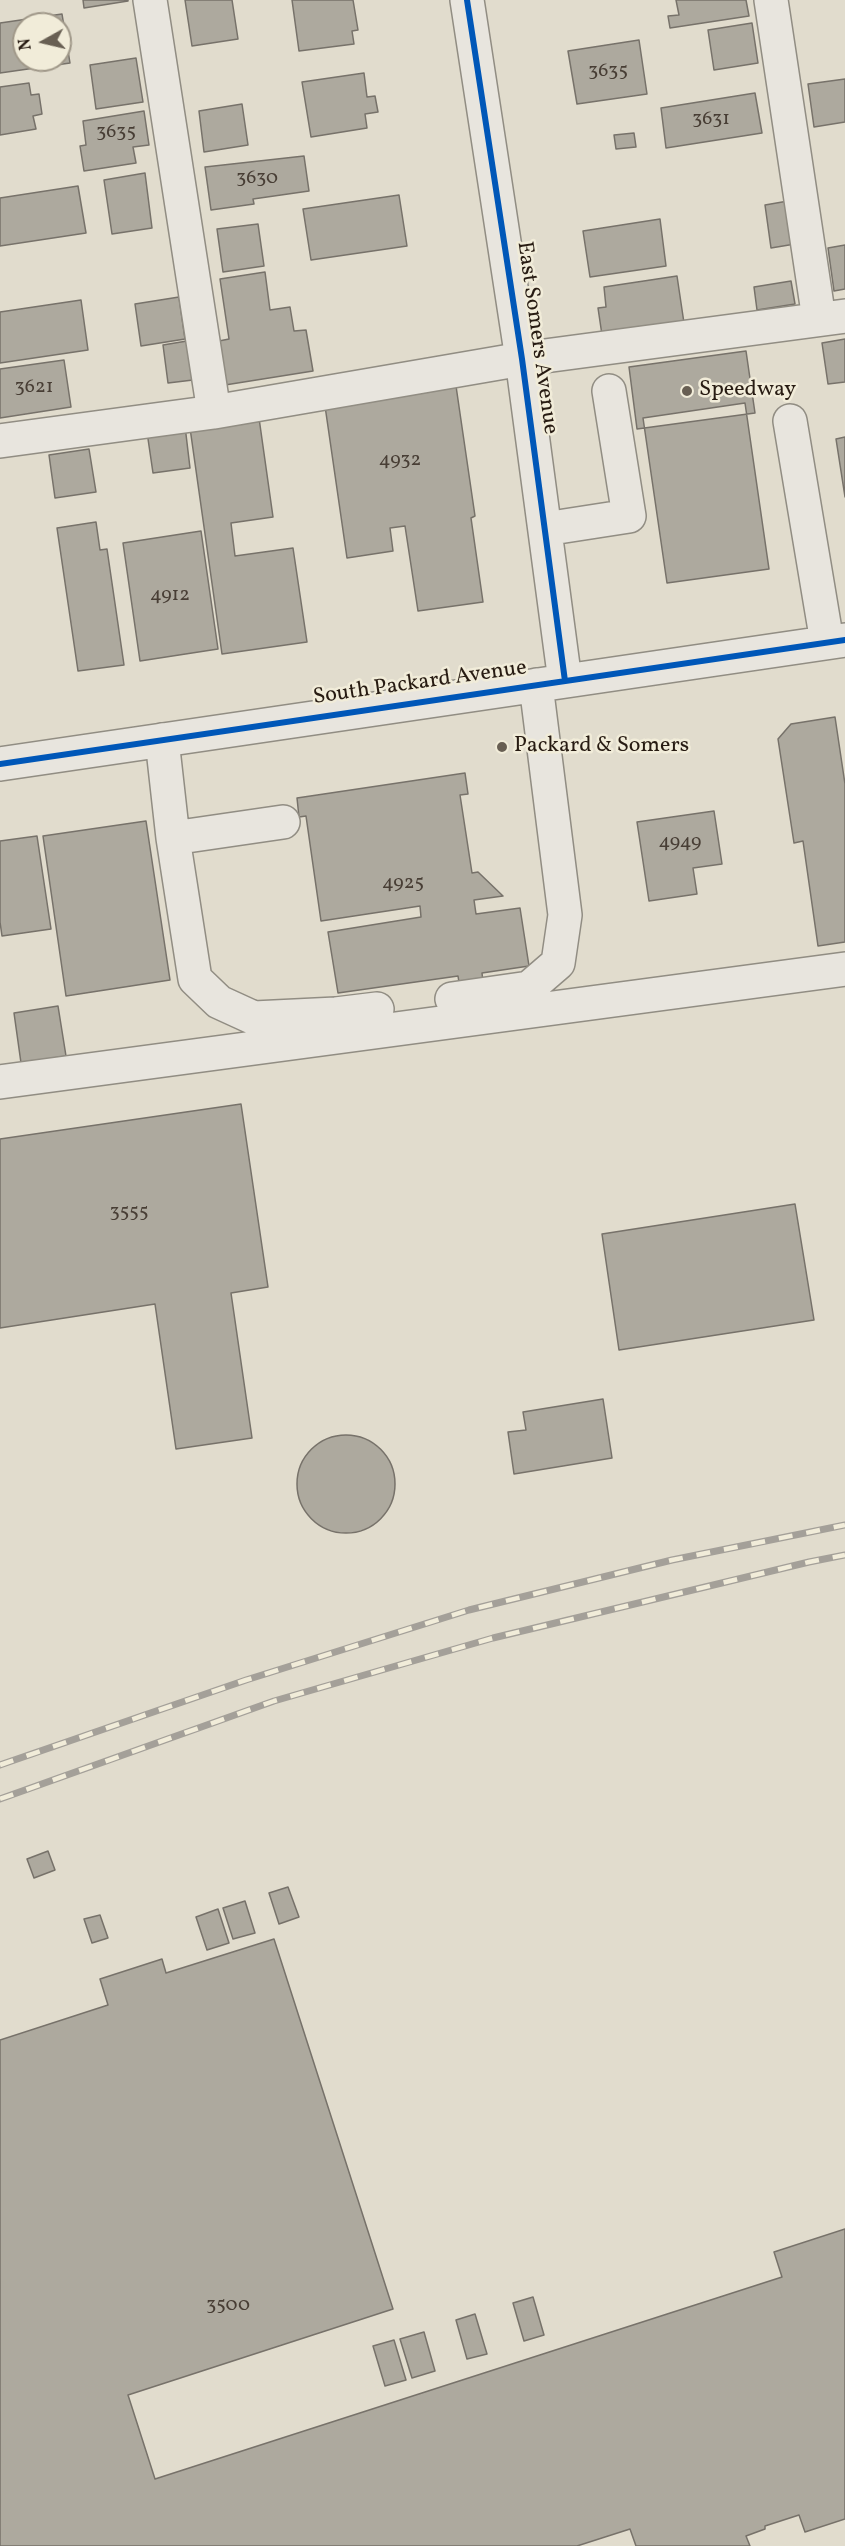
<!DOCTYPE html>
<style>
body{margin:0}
#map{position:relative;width:845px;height:2546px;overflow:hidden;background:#e1dccd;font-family:Vollkorn,serif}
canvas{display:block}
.north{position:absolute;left:12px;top:12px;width:60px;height:60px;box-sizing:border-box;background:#f1ecd9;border:2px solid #a09889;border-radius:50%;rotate:262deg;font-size:16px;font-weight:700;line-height:24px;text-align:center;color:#271b12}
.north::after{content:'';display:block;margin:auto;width:21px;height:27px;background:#685f53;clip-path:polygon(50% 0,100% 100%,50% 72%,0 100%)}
</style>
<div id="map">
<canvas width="845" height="2546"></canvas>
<div class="north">N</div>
</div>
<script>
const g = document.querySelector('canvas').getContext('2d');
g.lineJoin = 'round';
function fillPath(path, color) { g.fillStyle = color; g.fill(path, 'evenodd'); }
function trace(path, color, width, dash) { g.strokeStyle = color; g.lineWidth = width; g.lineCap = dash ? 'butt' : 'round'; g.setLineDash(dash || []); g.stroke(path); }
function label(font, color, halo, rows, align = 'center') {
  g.font = font + ' Vollkorn,serif'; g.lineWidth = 5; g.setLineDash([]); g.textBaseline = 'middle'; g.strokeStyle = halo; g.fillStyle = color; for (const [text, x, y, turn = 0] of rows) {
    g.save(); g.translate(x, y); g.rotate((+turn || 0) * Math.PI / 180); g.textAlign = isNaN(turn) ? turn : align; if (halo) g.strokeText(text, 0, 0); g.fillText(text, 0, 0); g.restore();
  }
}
const building = new Path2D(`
 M83,0H128V1L84,8Z
 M185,0H232L238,39L192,46Z
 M292,0H353L358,30L352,31L354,44L299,51Z
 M676,0H746L749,16L670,28L668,16L679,15Z
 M62,14L70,63L0,73V23ZM24,24H60V60H24Z
 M752,23L758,63L714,70L708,30Z
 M639,40L647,94L577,104L568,51Z
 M136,58L143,102L96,109L90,65Z
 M364,73L367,97L375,96L378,112L365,114L367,128L311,137L302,82Z
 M845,79V122L814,127L808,84Z
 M29,83L31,95L39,94L42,114L33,116L36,129L0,135V87Z
 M755,93L762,133L666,148L661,108Z
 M242,104L248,145L204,152L199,111Z
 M144,111L149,145L133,147L136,163L84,171L80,146L86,145L83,121Z
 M634,133L636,147L616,149L614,135Z
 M304,156L309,191L253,199L254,204L211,210L205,167Z
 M145,173L152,228L112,234L104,180Z
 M78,186L86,233L0,246V198Z
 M399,195L407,246L311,260L303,209Z
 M788,201L795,244L771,248L765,205Z
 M660,219L666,266L590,277L583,231Z
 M258,224L264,266L223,272L217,229Z
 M845,245V289L834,291L828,248Z
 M265,272L270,310L290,307L294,331L306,330L313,371L225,385L219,341L229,339L220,279Z
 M677,276L684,323L602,335L598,308L606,307L604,287Z
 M791,281L795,304L757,310L754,287Z
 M179,297L185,339L141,346L135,304Z
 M81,300L88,350L0,363V312Z
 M845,339V382L828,384L822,343Z
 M187,341L193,380L168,383L163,345Z
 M746,351L755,413L637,429L629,367Z
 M64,360L71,407L0,418V369Z
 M456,386L475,516L471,518L483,602L418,611L405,526L390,528L393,551L347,558L325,406Z
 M745,403L769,569L667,583L643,418Z
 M259,418L273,517L231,523L235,556L293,548L307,642L222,654L190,428Z
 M185,426L190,468L153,473L147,432Z
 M845,437V497L836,439Z
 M89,449L96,492L55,498L49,455Z
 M96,522L100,550L107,549L124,665L78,671L57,528Z
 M201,531L218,649L140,661L123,543Z
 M835,717L845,784V942L818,946L803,841L794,843L778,739L791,724Z
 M465,773L468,794L460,795L472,873L478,872L503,896L474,900L476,914L520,908L529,966L482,973L484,991L461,995L458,976L338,993L328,932L421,917L420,906L321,921L306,816L299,817L297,798Z
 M714,811L722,864L693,868L697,894L649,901L637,822Z
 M146,821L170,980L66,996L43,836Z
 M37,836L51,929L2,936L0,922V841Z
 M58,1006L66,1056L21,1063L14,1013Z
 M241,1104L268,1287L231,1293L252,1438L176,1449L155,1304L0,1328V1139Z
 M795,1204L814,1320L619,1350L602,1234Z
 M603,1399L612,1458L514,1474L508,1432L526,1430L523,1412Z
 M297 1484a49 49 0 1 1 98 0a49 49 0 1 1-98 0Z
 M48,1851L55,1870L34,1878L27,1859Z
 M288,1887L299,1917L279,1924L269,1893Z
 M245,1901L255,1933L233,1939L223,1908Z
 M218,1909L229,1943L207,1950L196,1917Z
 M100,1915L108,1938L92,1943L84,1919Z
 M274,1939L393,2309L128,2395L155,2479L782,2277L774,2252L845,2229V2519L805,2532L799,2515L765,2526V2529L746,2536L750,2546H636L630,2529L577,2546H0V2040L108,2005L100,1979L162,1959L166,1973Z
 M533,2297L544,2335L524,2341L513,2303Z
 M475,2314L487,2354L467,2359L456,2320Z
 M424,2332L435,2371L412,2378L400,2339Z
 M394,2340L406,2380L385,2386L373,2346Z`);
const minor = new Path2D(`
 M150,0L214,412
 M467,0L522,359L565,681
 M771,0L819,319
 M790,421L827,642
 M0,441L214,412L522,359L845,316
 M545,529L629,516L609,391
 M162,740L173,838L283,822
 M0,764L845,640
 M173,838L195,979L219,1002L254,1018L336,1014L377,1009
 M452,999L529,988L558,963L565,915L536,685
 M0,1082L845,969`);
const rail = new Path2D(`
 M0,1765L246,1680L469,1610L672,1560L845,1525
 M0,1799L274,1701L493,1638L809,1562L845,1555`);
const cycleway = new Path2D(`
 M467,0L522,359L565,681
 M0,764L845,640`);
const markers = [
 [687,391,6,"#685f53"],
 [502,747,6,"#685f53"]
];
const numberNames = [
 ["3635",608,72],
 ["3631",711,120],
 ["3635",116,133],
 ["3630",257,179],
 ["3621",34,388],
 ["4932",400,461],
 ["4912",170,596],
 ["4949",680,843],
 ["4925",403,884],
 ["3555",129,1213],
 ["3500",228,2306]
];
const streetNames = [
 ["East Somers Avenue",536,338,82],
 ["South Packard Avenue",420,684,-8]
];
const poiNames = [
 ["Speedway",699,391],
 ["Packard & Somers",514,747]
];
fillPath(building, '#ada99e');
trace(building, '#77726a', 1.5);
trace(minor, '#918d83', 36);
trace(minor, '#e8e5de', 33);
trace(rail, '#a4a099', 7);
trace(rail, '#f1ecd9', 4.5, [14]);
trace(cycleway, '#0057b8', 6);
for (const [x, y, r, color] of markers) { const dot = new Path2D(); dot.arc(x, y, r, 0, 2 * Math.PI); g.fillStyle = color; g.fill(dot); trace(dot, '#f1ecd9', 2); }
label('20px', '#483e35', null, numberNames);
label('22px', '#271b12', '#f1ecd9', streetNames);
label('22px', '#271b12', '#f1ecd9', poiNames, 'left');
</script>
